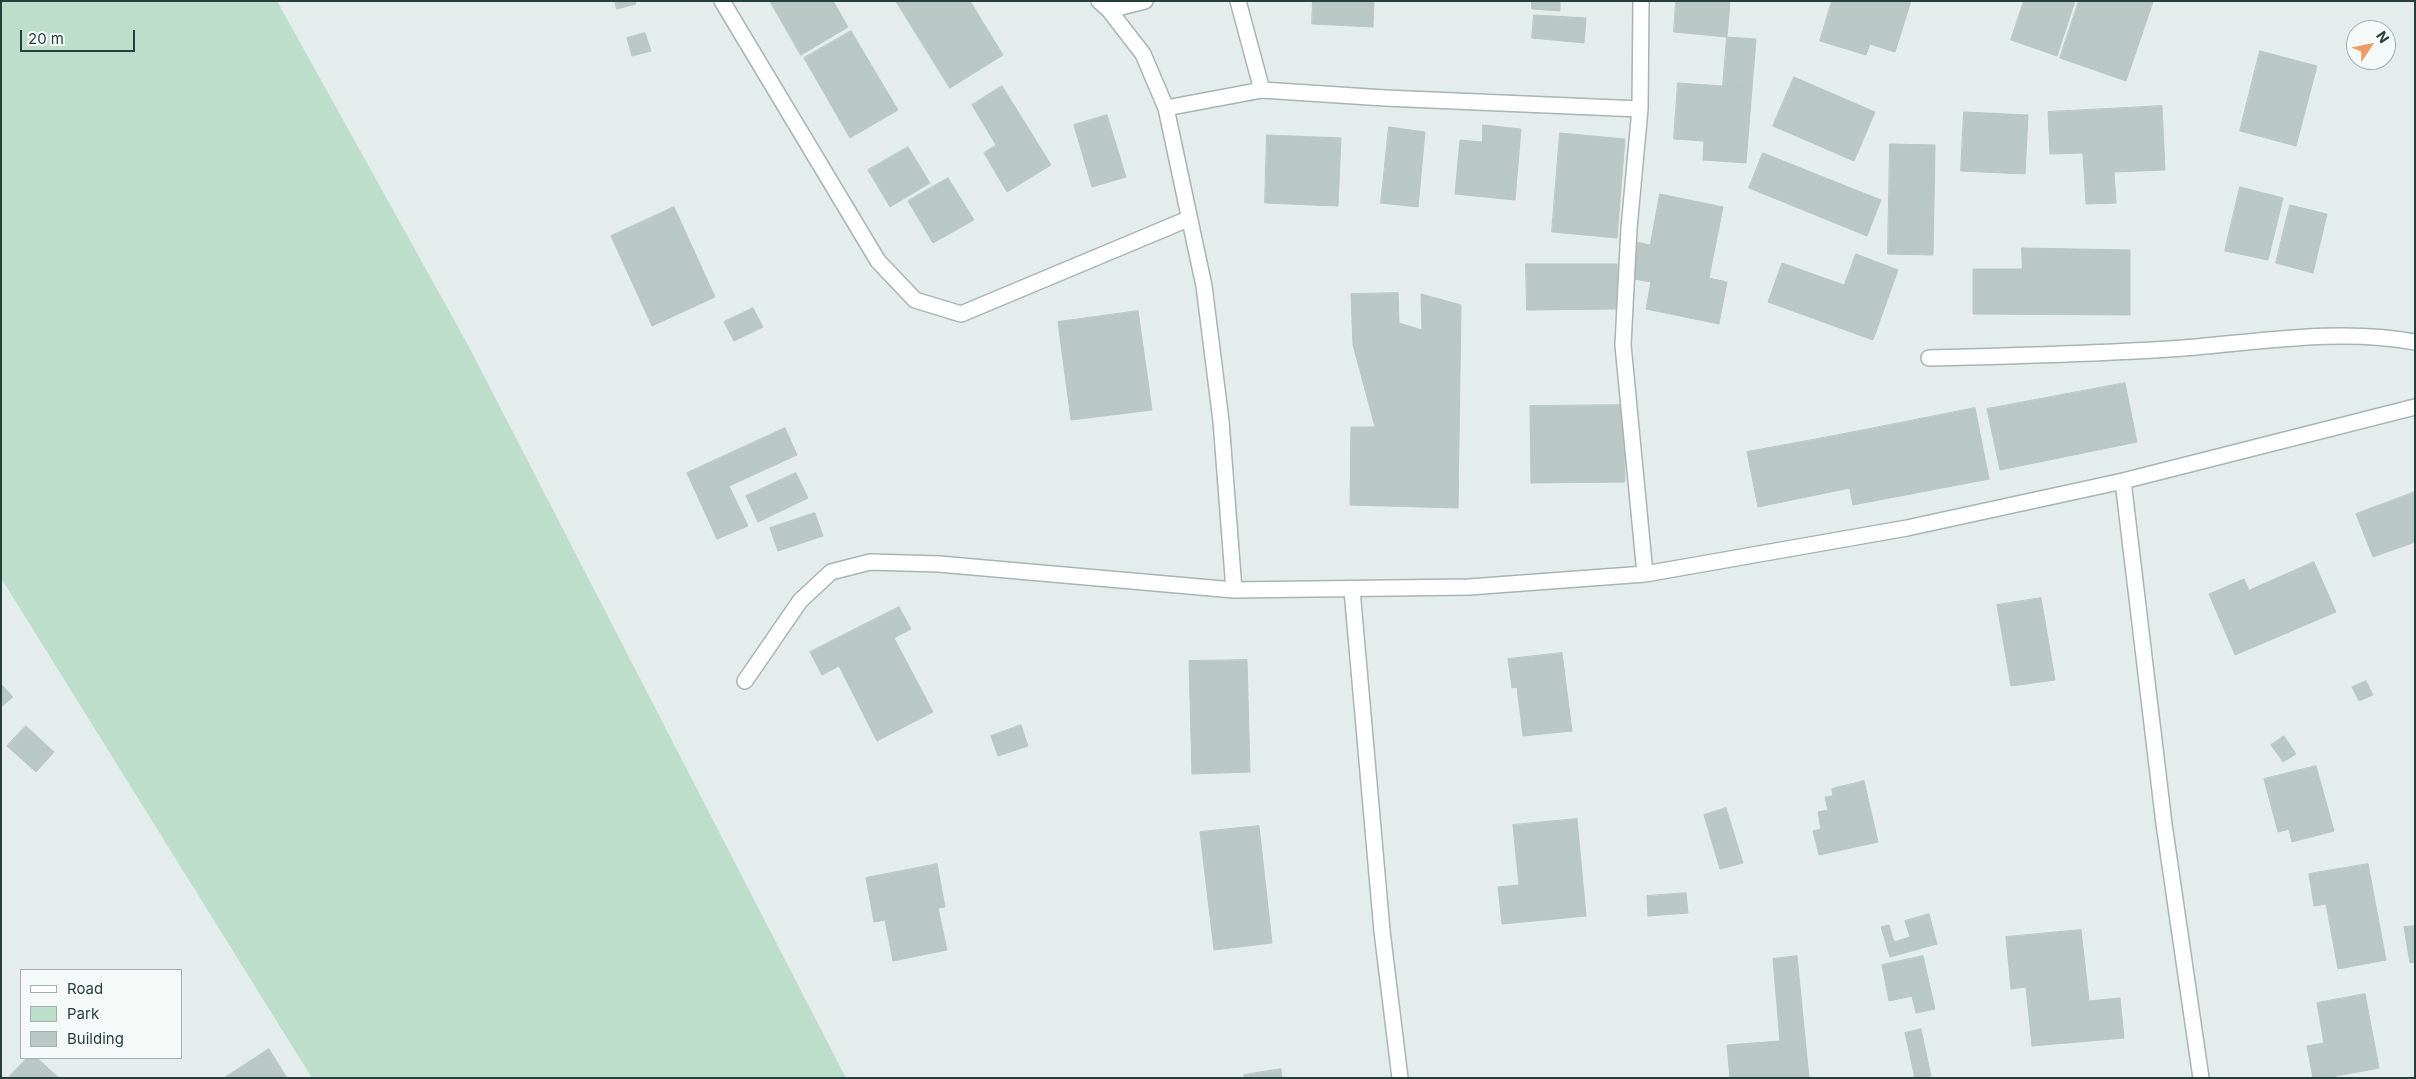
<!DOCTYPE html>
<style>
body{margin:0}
#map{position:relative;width:2416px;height:1079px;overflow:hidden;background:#e4edeb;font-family:Inter,sans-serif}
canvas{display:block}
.frame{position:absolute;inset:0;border:2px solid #243f3c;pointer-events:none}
.legend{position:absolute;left:20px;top:969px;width:162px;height:90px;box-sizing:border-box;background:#f5faf8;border:1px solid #a1afad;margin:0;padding:6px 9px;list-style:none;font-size:15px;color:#243f3c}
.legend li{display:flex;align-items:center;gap:10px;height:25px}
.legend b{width:25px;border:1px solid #a1afad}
.north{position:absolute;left:2346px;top:20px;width:50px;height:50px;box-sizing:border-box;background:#f5faf8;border:1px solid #a1afad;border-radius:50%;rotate:56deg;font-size:14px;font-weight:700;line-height:20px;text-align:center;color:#243f3c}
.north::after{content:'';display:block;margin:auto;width:18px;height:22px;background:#ee9d62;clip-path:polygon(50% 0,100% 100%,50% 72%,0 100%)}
.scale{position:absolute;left:20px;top:30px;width:115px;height:22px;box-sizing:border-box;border:2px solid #243f3c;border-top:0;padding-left:6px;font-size:15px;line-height:18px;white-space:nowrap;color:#243f3c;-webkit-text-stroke:4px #f5faf8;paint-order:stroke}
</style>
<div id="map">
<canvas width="2416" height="1079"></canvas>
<div class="frame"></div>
<ul class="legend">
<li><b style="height:6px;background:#fff"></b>Road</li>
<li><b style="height:14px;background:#bedecc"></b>Park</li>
<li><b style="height:14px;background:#bac8c5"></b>Building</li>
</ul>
<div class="north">N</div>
<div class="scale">20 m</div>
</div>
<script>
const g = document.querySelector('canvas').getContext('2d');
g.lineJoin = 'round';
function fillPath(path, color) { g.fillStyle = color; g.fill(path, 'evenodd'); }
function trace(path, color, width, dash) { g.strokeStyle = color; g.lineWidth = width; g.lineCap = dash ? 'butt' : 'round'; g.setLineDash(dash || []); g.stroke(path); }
const green = new Path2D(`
 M1,1H277L468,345L846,1078H312L1,578Z`);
const building = new Path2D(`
 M615,1H635L636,4L617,9Z
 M770,1H833L848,27L801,55Z
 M896,1H970L1003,55L950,88Z
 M1313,1H1374L1373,27L1312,24Z
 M1532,1H1560V11L1532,9Z
 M1676,1H1730L1727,37L1674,32Z
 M1832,1H1911L1895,52L1870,44L1866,55L1820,41Z
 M2024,1H2075L2057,56L2011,40Z
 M2079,1L2153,2L2126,81L2060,58Z
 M1534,15L1586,18L1584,43L1532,38Z
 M851,31L898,110L850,138L804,58Z
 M645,33L651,51L632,56L627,38Z
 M1727,37L1756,39L1752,88L1723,86Z
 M2260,51L2317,66L2296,146L2240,131Z
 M1794,77L1875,112L1854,161L1773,126Z
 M1678,83L1752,88L1746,163L1703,160L1704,141L1674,139Z
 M1002,86L1027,126L996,145L972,105Z
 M2162,106L2165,170L2114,172L2116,203L2086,204L2083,153L2050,154L2048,112Z
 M1964,112L2028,115L2025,174L1961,171Z
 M1107,115L1126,177L1092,187L1074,125Z
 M1483,125L1521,129L1515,200L1455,194L1460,140L1482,142Z
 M1027,126L1051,165L1007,192L984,153Z
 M1389,127L1425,132L1418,207L1381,203Z
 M1560,133L1625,139L1617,238L1552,232Z
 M1267,135L1341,138L1338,206L1265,203Z
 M1890,144L1935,145L1933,255L1888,254Z
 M908,147L930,183L890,207L868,170Z
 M1763,153L1881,200L1867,236L1749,188Z
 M948,178L974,220L933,243L908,201Z
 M2240,187L2283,198L2268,260L2225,251Z
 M1660,194L1723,207L1709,278L1727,282L1719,324L1646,309L1651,282L1629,278L1636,242L1650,245Z
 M2290,205L2327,214L2313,273L2276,263Z
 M674,207L715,297L652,326L611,236Z
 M2022,248L2130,250V315L1973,314V269H2022Z
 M1856,254L1898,270L1873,340L1768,302L1782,263L1844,285Z
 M1526,264H1617L1618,309L1527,310Z
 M1398,293L1399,323L1422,330L1421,294L1461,305L1458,508L1350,505L1351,427H1375L1353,345L1351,294Z
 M753,308L763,327L734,341L724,322Z
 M1138,311L1152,410L1071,420L1058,322Z
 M2125,383L2137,442L2000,470L1987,409Z
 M1624,405L1625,482L1531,483L1530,406Z
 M1975,408L1989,479L1853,505L1839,435Z
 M785,428L797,455L729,486L748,526L717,539L687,473Z
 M1839,435L1850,488L1758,507L1747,452Z
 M796,473L808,498L758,522L746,496Z
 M2415,492V542L2373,557L2356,514Z
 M815,513L823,536L778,551L770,528Z
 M2314,562L2336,612L2235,655L2209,594L2244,579L2249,590Z
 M2041,598L2055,680L2011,686L1997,605Z
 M899,607L911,629L894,638L933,712L877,741L839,666L822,675L810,652Z
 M1562,653L1572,731L1523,736L1517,687L1512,688L1508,659Z
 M1247,660L1250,772L1192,774L1189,661Z
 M2366,681L2373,695L2359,701L2352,687Z
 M1,684L13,697L1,707Z
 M1021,725L1028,746L998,756L991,736Z
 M26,726L54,752L36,772L7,746Z
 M2284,736L2296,754L2283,762L2271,745Z
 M2316,766L2334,831L2292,842L2289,829L2278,832L2264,779Z
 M1864,781L1878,842L1819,855L1813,831L1821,829L1818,812L1828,810L1825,797L1833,796L1832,789Z
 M1726,808L1743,863L1720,869L1704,815Z
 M1577,819L1586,916L1502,924L1498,887L1519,885L1513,825Z
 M1259,826L1272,943L1214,950L1200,832Z
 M937,864L945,907L938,908L947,950L893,961L885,920L874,922L866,878Z
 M2368,864L2386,960L2338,969L2326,904L2314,906L2309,874Z
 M1686,893L1688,913L1648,916L1647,896Z
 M1929,914L1937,944L1890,957L1881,927L1889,925L1894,942L1910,937L1905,921Z
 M2415,926V962L2410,963L2404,927Z
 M2081,930L2089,1001L2120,998L2124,1038L2032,1046L2026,987L2011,989L2006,937Z
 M1797,956L1809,1078H1730L1727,1045L1780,1041L1773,959Z
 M1923,956L1935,1009L1916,1013L1912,996L1889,1001L1882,965Z
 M2365,994L2379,1068L2326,1078H2313L2307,1046L2324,1043L2317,1003Z
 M1921,1029L1931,1076L1915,1078L1905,1033Z
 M269,1049L287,1078H224Z
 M27,1058H37L59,1078H8Z
 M1281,1069L1282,1078H1244V1075Z`);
const minor = new Path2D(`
 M722,1L878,261L915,300L961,314L1188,219
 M1099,1L1109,10L1143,54L1166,108L1204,286L1221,421L1234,590
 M1238,1L1262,90
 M1641,1L1640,109L1629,228L1623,345L1645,574
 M1109,10L1145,1
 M1166,108L1262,90L1385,98L1640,109
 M1929,358C2014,356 2099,354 2184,348C2260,342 2339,328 2415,342
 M2123,481L2164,824L2201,1078
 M1352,590L1382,931L1400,1078
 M745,681L800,601L831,572L870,562L939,564L1234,590L1469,587L1645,574L1907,528L2123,481L2415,407`);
fillPath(green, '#bedecc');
fillPath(building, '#bac8c5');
trace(building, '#b7c7c3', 1);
trace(minor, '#a7b5b3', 18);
trace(minor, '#fff', 15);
</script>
